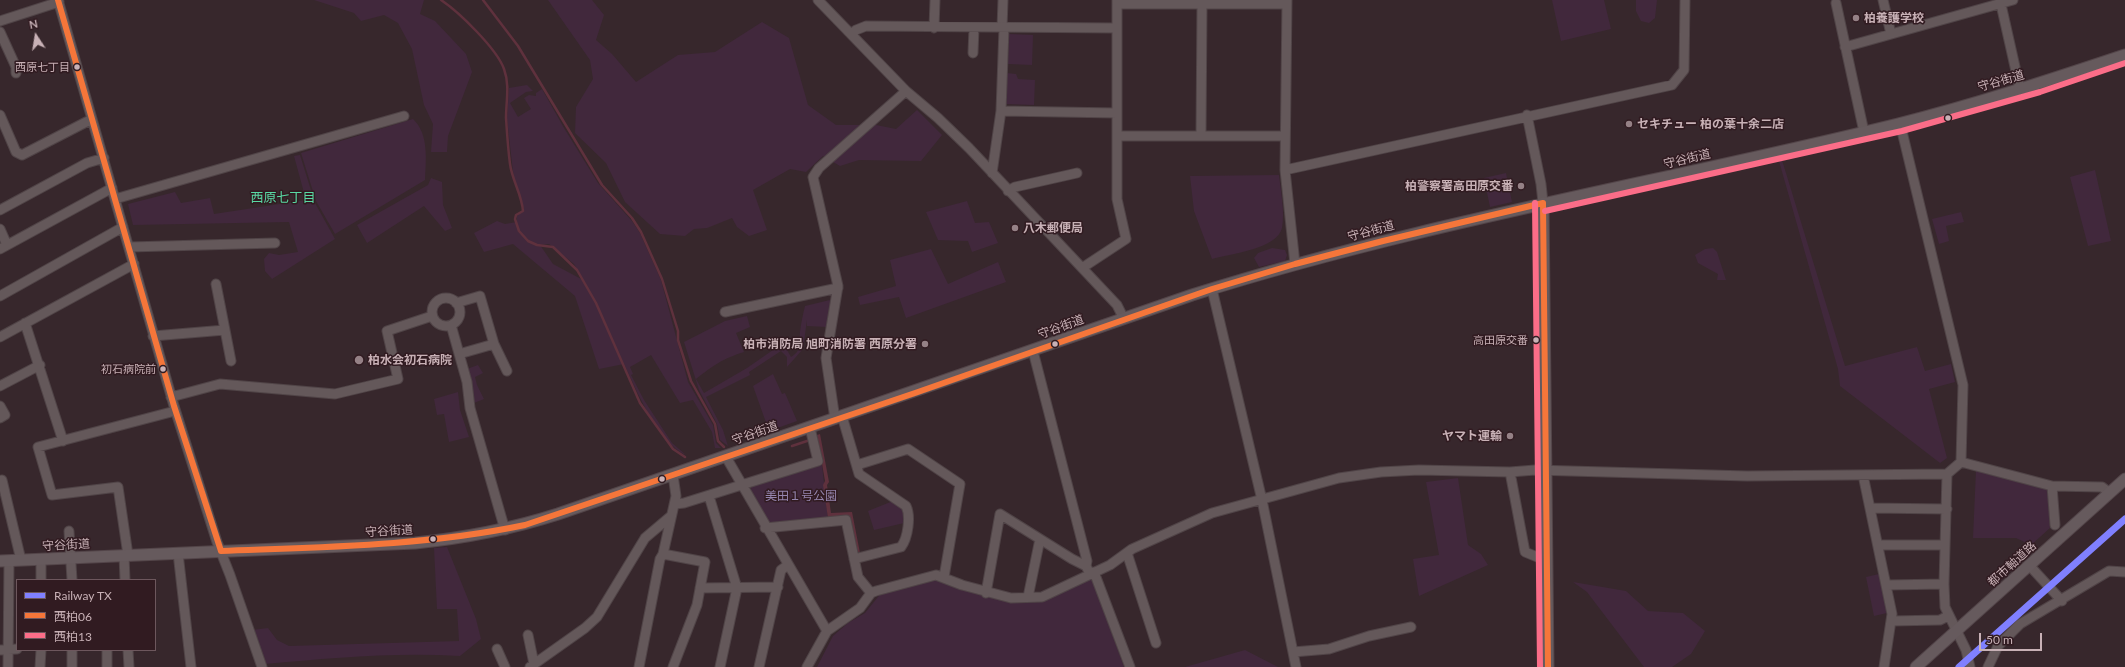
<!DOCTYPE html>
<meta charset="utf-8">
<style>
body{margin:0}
#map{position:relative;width:2125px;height:667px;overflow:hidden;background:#37272c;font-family:Lato,"Noto Sans JP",sans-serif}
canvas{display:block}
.legend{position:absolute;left:16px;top:579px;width:140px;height:72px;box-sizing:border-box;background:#311b21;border:1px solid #6d575d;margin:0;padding:5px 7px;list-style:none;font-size:12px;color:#c8b1b6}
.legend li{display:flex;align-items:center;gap:8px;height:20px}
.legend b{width:20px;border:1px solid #6d575d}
.north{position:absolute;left:16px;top:16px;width:40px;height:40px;-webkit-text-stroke:3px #311b21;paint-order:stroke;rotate:348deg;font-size:11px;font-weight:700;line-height:16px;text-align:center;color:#c8b1b6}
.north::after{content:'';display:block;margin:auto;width:14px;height:18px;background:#c8b1b6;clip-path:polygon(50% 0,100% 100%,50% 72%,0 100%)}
.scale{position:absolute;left:1979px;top:633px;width:63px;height:18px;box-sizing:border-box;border:2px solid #c8b1b6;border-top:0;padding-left:5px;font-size:12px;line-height:14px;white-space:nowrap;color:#c8b1b6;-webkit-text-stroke:3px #311b21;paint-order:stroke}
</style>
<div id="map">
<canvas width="2125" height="667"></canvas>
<ul class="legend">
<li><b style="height:5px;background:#8080ff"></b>Railway TX</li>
<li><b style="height:5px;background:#f5763a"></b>西柏06</li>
<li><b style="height:5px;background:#fb6d88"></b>西柏13</li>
</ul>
<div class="north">N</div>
<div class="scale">50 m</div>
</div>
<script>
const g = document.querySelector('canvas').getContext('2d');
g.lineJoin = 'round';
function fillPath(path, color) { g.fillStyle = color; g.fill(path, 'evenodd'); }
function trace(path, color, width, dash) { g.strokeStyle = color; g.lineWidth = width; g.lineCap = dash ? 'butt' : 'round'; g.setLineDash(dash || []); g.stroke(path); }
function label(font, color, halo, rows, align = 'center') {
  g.font = font + ' Lato,"Noto Sans JP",sans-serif'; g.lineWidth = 3; g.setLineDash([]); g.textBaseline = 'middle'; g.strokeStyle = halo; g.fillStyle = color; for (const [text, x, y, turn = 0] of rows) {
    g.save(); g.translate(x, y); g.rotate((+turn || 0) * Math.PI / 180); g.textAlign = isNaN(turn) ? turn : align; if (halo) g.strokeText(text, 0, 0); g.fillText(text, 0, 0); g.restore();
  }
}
const green = new Path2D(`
 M314,0H424L420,14L435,21L466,54L472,72L448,136L447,152H431L433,124L424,105L412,49L398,23L384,15L361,21L354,13Z
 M548,0H592L604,15L596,40L612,54L636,82L678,55L715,52L762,22L789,38L808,105L836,125H876L896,129L917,110L942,135L921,161L859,160L840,166L823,156L806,172L790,169L753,190L767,230L749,236L737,227L732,218L707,228L694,229L685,236L660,234L625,202L606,163L575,133L576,107L593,79L590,60Z
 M1552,0H1604L1611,29L1561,41Z
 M1636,0H1657L1655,18L1649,23L1641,21L1636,11Z
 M1009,34L1033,35L1032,65L1008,64Z
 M1007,73L1016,74L1018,79L1035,80L1034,105L1006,104Z
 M527,85L533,91L526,92L510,103L518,117L531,109L524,98L529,95L536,96V93L542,89L564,128L598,183L632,221L640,233L661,280L688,382L713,425L716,443L721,448H715L712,432L693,400L680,403L651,355L630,367L633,374L631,375L644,400L672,443L686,455C659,444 636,390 624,364L599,369L575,296L513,244L484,252L474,233L497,221L505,224L517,222V216L524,209L514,180L512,163L507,119L509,88ZM549,244L574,264L583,280L553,264L540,245Z
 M413,119C429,134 426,160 425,180L335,234L316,201L301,153Z
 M300,155L315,203L335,239L272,279L265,271L264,259L269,253L279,255L298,252L289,222L133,225L128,204L175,192L181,203L210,198L214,214L306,200L294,156Z
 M1782,160L1845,366L1917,347L1925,371L1951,364L1955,382L1929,389L1947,458L1940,463L1840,386L1838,369L1779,161Z
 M2095,170L2111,241L2088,246L2070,177Z
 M1506,173L1512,202L1490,207L1484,178Z
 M1279,175C1281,192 1285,212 1282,228C1277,249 1230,254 1212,259L1194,211L1190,176Z
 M431,178L442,182L443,205L452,228L445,231L424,206L367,243L357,225L428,185Z
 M967,201L975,223L989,222L998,243L972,252L968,241L938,240L926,212Z
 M1961,212L1964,222L1946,226L1949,241L1939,244L1932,219Z
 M1272,248L1285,250L1287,255L1285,261L1259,267L1254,258L1258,253Z
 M1713,248L1717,252L1726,280H1717L1718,274L1698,263L1695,255L1705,249Z
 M931,249L948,284L998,262L1006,282L906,318L899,297L860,305L858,297L896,286L890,260Z
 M834,299L830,323L827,327L807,326V320L803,349L787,367V357L781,351L749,372L750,375L706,397L723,430L728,446L720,440L717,424L699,390L684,342L725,321L747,316L750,327L736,333L744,352C722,359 714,365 696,379L704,393L747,368L783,343L791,357C803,350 799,342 800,332C801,323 803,314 805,306Z
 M478,365L483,373L475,377L477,385L484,399L474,403L467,369Z
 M773,374L782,394L785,393L797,421L769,431L753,386Z
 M458,392L460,410L469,437L449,442L444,414L437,415L434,399Z
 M822,465L828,518L772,523L767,521L750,491L752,486Z
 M1976,470L2048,488L2050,528L2031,545L2016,538H1973Z
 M1458,478L1468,545L1481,554L1488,565L1419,596L1413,559L1439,555L1426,482Z
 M893,501L904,508V523L874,530L868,511Z
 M447,547L476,619L481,639L460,656C395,652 330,658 265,664L252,630L268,628L277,640L289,646L459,641L457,609H437L434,548Z
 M1879,574L1887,613L1874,616L1866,577Z
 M1092,578L1124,667H817L833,636L848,623L865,613L882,592L937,579L982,595L1011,601Z
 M1573,582L1626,591L1648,611L1683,613L1705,631L1691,654L1672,667H1644L1587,592Z
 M1245,650L1278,667H1185Z`);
const water = new Path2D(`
 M820,434L829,482L827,485L831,513L852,512L860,553L857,551L849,517L828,518L823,485L825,481L817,435Z`);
const stream = new Path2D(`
 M441,0C459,12 497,49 504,69C510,85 506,102 506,118C507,133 508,149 510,164C512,180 522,195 523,211L516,215L515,219L519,231L528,241L537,245L553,247L577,270L596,303L640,403L673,449L685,457
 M483,0L518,46L602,185L632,218L641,232L662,279L678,331V340L691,381L715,424L718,441L724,447
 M792,446L810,440`);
const minor = new Path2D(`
 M58,0L174,406L217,542L230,575L262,667
 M818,0L906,91L938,118L969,148L1117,305L1124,319
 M1287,0L1285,170L1295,264
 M1883,0L1891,34
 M2000,0L2020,89
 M1836,3L1864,132
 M1117,4H1287
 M0,21L59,2
 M934,28L935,0
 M1002,28L1003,0
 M0,32L16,67V73
 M851,34L856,30L866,26L1117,28
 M1845,47L2013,0
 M973,53L974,28
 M1001,111L1117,113
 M0,115L16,152L22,155L92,119
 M1527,115L1541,184L1543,203
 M1900,123L1963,385L1961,462L1947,474L1944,584L1945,607L1966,650L1970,667
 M1201,135L1202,4
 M1117,136H1285
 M1285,170L1672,85L1684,70L1685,0
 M992,173L1001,111L1004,28
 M1008,191L1015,187L1077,173
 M115,199L404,116
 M0,210L87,163L104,158
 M0,229L7,245
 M129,247L275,243
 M0,249L112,188
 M1082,268L1126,239L1117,199V0
 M1212,289L1262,500L1296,667
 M0,296L123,227
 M432 312a14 14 0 1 1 28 0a14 14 0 1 1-28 0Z
 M456,303L480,296L494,344L459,354
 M725,312L838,288
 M25,323L63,441
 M451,325L467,382L470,408L505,530
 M225,330L231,361
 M153,336L225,330L216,284
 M0,337L134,264
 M494,344L507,371
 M1033,351L1087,561L1086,566L1090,574
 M0,386L40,365
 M171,397L220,384L335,394L398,379L387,331L432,316
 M0,406L5,415L0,418
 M842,416L859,474L906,506C911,516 908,538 901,547L854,559
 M835,419L826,358L838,286L813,177L819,168L906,91
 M726,457L827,631
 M1961,462L2052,486L2102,487L2110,493
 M857,465L908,449L960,484L944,577
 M1510,472L1525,552L1547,561
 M1863,475L1892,614L1884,667
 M2,480L21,560
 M2052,486L2055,525
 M709,496L737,588L720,667
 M675,504L684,503L818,461L810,428
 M1870,508L1947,509
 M765,528L846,520L858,577L871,593
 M69,531L72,580
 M1878,545H1945
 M178,553L191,667
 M1127,553L1156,643
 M663,554L705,562L697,605L673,667
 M124,555L125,580
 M128,555L118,487L52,495L38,447L175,411
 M2029,565L2062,601
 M1094,572L1130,667
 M41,580V559
 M1887,585L1944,584
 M700,588L778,587
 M986,593L1000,514L1072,559L1086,566
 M1028,597L1040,539
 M1892,621L1940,620L1948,616
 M528,635L534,664
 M497,649L505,667
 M0,650L17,649
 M107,650V667
 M128,650L129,667
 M1293,652L1329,649L1369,636L1411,627
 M8,667L9,561
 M40,667L41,650
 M72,667V650
 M530,667L585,628L597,617L645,538L671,516
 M639,667L660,559L663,554L676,496L673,475
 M759,667L781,570L788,565
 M807,667L827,631L860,608L871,593L876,591L936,575L962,585L1011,598L1042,597L1110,565L1132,549L1212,513L1339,478L1381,472L1419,470L1510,472L1535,470L1747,476L1947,474
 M1988,667L1998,646L2020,624L2109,571L2125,572`);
const major = new Path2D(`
 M1543,203L1548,667
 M0,561L415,543C465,538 511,529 558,514L1192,295C1423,222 1663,182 1898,124C1974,105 2050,80 2125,55
 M1916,667L2125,479`);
const bus1 = new Path2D(`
 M58,0L174,406L221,551
 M1543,203L1548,667
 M221,551C323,547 425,546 525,525L915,393L1212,289L1295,264L1383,241L1543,203`);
const bus2 = new Path2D(`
 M1535,203L1540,667
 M1545,211L1902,131L2040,92L2125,63`);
const rail1 = new Path2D(`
 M1959,667L2125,519`);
const markers = [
 [1856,18,4,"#958186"],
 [77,67,3.5,"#c8b1b6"],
 [1948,118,3.5,"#c8b1b6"],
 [1629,124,4,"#958186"],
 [1521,186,4,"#958186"],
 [1015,228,4,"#958186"],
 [1536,340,3.5,"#c8b1b6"],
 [925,344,4,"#958186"],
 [1055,344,3.5,"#c8b1b6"],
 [359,360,5,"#958186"],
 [163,369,3.5,"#c8b1b6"],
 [1510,436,4,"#958186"],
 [662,479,3.5,"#c8b1b6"],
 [433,539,3.5,"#c8b1b6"]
];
const busNames = [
 ["西原七丁目",70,67],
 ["高田原交番",1528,340],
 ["初石病院前",156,369]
];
const poiNames = [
 ["柏養護学校",1864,18],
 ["セキチュー 柏の葉十余二店",1637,124],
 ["柏警察署高田原交番",1513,186,"right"],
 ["八木郵便局",1023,228],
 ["柏市消防局 旭町消防署 西原分署",917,344,"right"],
 ["柏水会初石病院",368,360],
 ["ヤマト運輸",1502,436,"right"]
];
const streetNames = [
 ["守谷街道",2001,81,-16],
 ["守谷街道",1687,159,-13],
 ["守谷街道",1371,231,-15],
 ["守谷街道",1061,327,-20],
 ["守谷街道",755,433,-19],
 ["守谷街道",389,531,-3],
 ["守谷街道",66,545,-3],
 ["都市軸道路",2012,564,-42]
];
const parkNames = [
 ["美田１号公園",801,496]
];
const neighbourhoodNames = [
 ["西原七丁目",283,198]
];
fillPath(green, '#41283c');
fillPath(water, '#5f313d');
trace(stream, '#5f313d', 2.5);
trace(minor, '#504447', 11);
trace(major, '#534549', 13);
trace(minor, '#64585a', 9);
trace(major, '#665a5d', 11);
trace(bus1, '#f5763a', 6);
trace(bus2, '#fb6d88', 6);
trace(rail1, '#8080ff', 7);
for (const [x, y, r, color] of markers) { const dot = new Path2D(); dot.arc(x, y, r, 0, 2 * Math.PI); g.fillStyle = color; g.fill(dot); trace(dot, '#311b21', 1.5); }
label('11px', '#c8b1b6', '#311b21', busNames, 'right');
label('bold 12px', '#c8b1b6', '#311b21', poiNames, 'left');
label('12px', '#c8b1b6', '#311b21', streetNames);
label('12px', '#9585ae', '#311b21', parkNames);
label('13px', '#5ad9a4', '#311b21', neighbourhoodNames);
</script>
